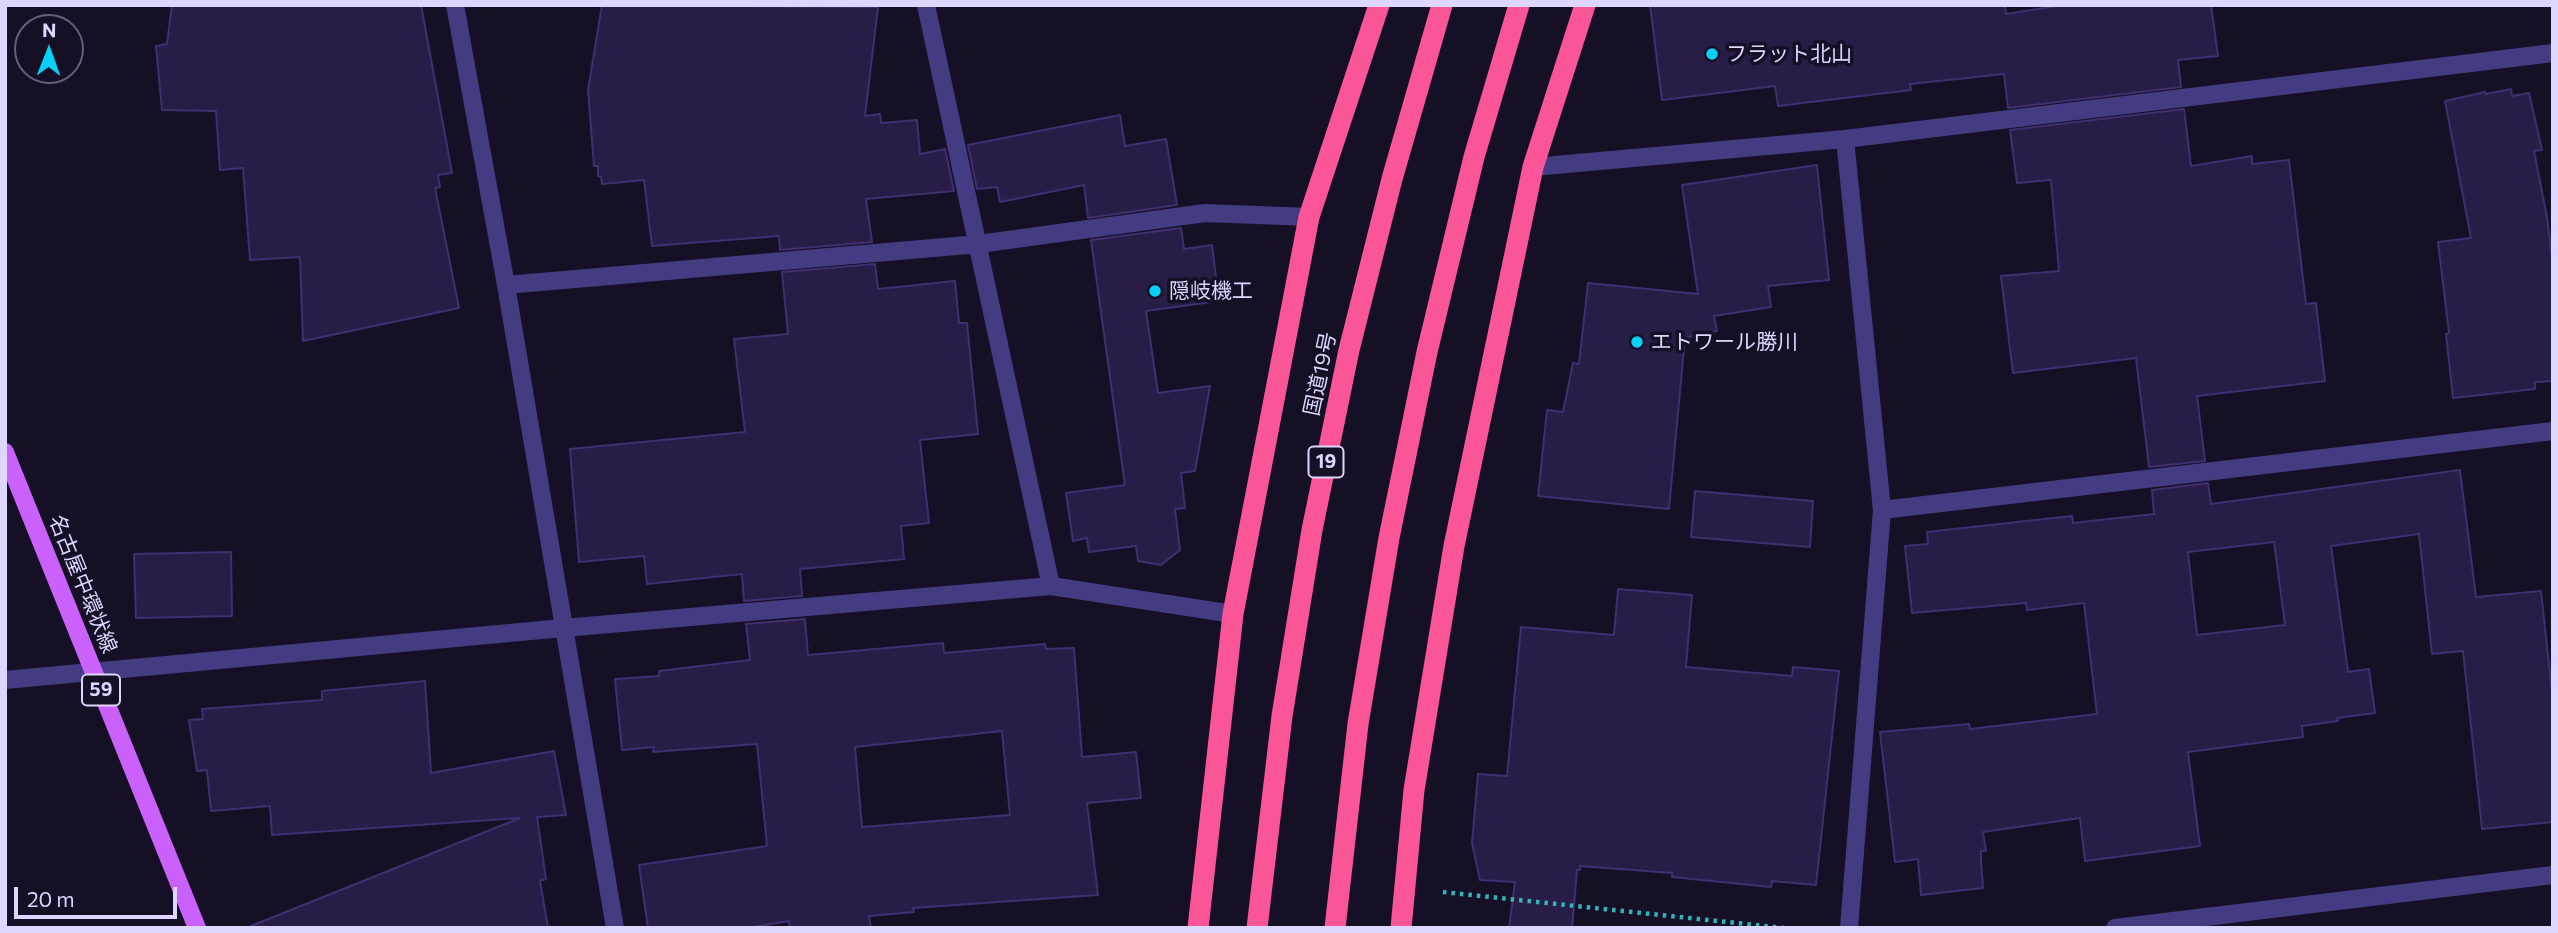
<!DOCTYPE html>
<meta charset="utf-8">
<style>
body{margin:0}
#map{position:relative;width:2558px;height:933px;overflow:hidden;background:#151026;font-family:Commissioner,sans-serif}
canvas{display:block}
.frame{position:absolute;inset:0;border:7px solid #ddd6fe;pointer-events:none}
.north{position:absolute;left:14px;top:14px;width:70px;height:70px;box-sizing:border-box;background:#151026;border:2px solid #655f7c;border-radius:50%;rotate:1deg;font-size:19px;font-weight:700;line-height:28px;text-align:center;color:#ddd6fe}
.north::after{content:'';display:block;margin:auto;width:24px;height:32px;background:#08d0f7;clip-path:polygon(50% 0,100% 100%,50% 72%,0 100%)}
.scale{position:absolute;left:14px;top:887px;width:163px;height:32px;box-sizing:border-box;border:4px solid #ddd6fe;border-top:0;padding-left:9px;font-size:21px;line-height:24px;white-space:nowrap;color:#ddd6fe;-webkit-text-stroke:5px #151026;paint-order:stroke}
</style>
<div id="map">
<canvas width="2558" height="933"></canvas>
<div class="frame"></div>
<div class="north">N</div>
<div class="scale">20 m</div>
</div>
<script>
const g = document.querySelector('canvas').getContext('2d');
g.lineJoin = 'round';
function fillPath(path, color) { g.fillStyle = color; g.fill(path, 'evenodd'); }
function trace(path, color, width, dash) { g.strokeStyle = color; g.lineWidth = width; g.lineCap = dash ? 'butt' : 'round'; g.setLineDash(dash || []); g.stroke(path); }
function label(font, color, halo, rows, align = 'center') {
  g.font = font + ' Commissioner,"Noto Sans JP",sans-serif'; g.lineWidth = 7; g.setLineDash([]); g.textBaseline = 'middle'; g.strokeStyle = halo; g.fillStyle = color; for (const [text, x, y, turn = 0] of rows) {
    g.save(); g.translate(x, y); g.rotate((+turn || 0) * Math.PI / 180); g.textAlign = isNaN(turn) ? turn : align; if (halo) g.strokeText(text, 0, 0); g.fillText(text, 0, 0); g.restore();
  }
}
const building = new Path2D(`
 M172,5H421L452,173L438,175L440,187L435,188L459,308L303,341L300,257L250,260L243,168L220,170L216,111L162,110L156,46L167,44Z
 M602,5L878,7L865,116L880,114L881,123L917,120L920,154L945,149L954,191L866,199L872,242L780,250L779,236L652,246L644,180L602,184L601,177L598,176V166H594L588,90Z
 M1650,5H2005L2006,14L2063,5H2211L2218,56L2178,60L2181,87L2008,108L2004,74L1910,84L1911,90L1778,106L1775,86L1662,100Z
 M2511,89L2512,96L2529,93L2542,150L2534,151L2547,217L2553,266V381L2535,382V389L2453,398L2446,334L2449,333L2438,242L2471,238L2445,101L2485,92L2486,94Z
 M2184,109L2191,166L2252,156V164L2289,160L2306,304L2316,303L2325,381L2197,396L2205,461L2149,467L2136,358L2013,373L2001,276L2059,271L2051,180L2017,183L2010,130Z
 M1120,115L1125,146L1166,139L1177,205L1088,218L1084,185L1000,202L997,187L977,189L968,145Z
 M1817,165L1829,280L1768,286L1771,307L1714,316L1717,331L1685,338L1669,509L1538,496L1547,410L1563,412L1573,363L1579,364L1588,283L1698,294L1682,185Z
 M1181,228L1184,249L1212,245L1219,301L1146,311L1158,393L1210,386L1195,471L1181,473L1185,508L1175,509L1180,550L1161,565L1138,561L1136,546L1089,552L1087,538L1073,541L1066,493L1125,485L1091,240Z
 M875,264L878,289L955,281L959,323H967L978,434L920,440L929,523L901,526L904,559L800,569L802,596L744,601L742,574L647,584L644,556L579,562L570,449L745,432L734,339L788,334L782,272Z
 M2460,470L2476,597L2541,591L2553,702V822L2482,829L2463,651L2432,654L2419,534L2331,546L2348,672L2369,669L2375,713L2337,718L2338,721L2302,726L2303,737L2188,752L2200,846L2085,861L2080,818L1983,832L1986,851H1981V860L1983,888L1921,895L1918,859L1895,862L1880,732L1969,724L1970,729L2097,714L2084,603L2027,610L2026,603L1912,613L1905,546L1928,544L1927,532L2072,516L2073,523L2154,514L2152,490L2208,483L2211,504ZM2274,542L2285,625L2197,635L2188,552Z
 M1695,491L1813,501L1810,547L1691,537Z
 M231,552L232,616L136,618L134,554Z
 M1618,589L1692,595L1686,667L1792,676L1793,667L1839,671L1816,885L1772,881L1771,887L1672,877V873L1580,866V870H1577L1572,928H1509L1515,882L1480,880L1472,843L1478,774L1507,776L1521,627L1614,635Z
 M805,619L808,655L943,643L944,653L1045,644L1046,649L1074,648L1082,757L1136,752L1141,798L1087,803L1098,895L913,908L914,912L869,916L871,928H790L789,921L747,928H648L639,865L767,846L757,744L653,752L654,747L622,750L615,679L659,676V671L750,660L746,624ZM1002,731L1010,815L862,827L855,747Z
 M425,681L431,773L554,751L566,815L537,817L546,879L540,881L548,928H251V926L520,818L272,835L270,806L211,811L207,770L197,771L189,720L203,719L202,709L322,700V691Z`);
const path = new Path2D(`
 M1443,892L1784,928`);
const minor = new Path2D(`
 M455,5L506,285L615,928
 M926,5L1051,586
 M1845,139L1882,510L1849,928
 M1533,167L1845,139L2553,53
 M506,285L979,244L1205,213L1309,217
 M1882,510L2553,431
 M5,680L563,628L1051,586L1233,614
 M2115,928L2553,875`);
const major = new Path2D(`
 M5,452L197,928`);
const highway = new Path2D(`
 M1198,928L1233,614L1309,217L1379,5
 M1257,928L1282,716L1312,530L1349,350L1392,179L1442,5
 M1335,928L1358,724L1389,538L1427,352L1474,157L1519,5
 M1401,928L1414,790L1454,546L1533,167L1585,5`);
const markers = [
 [1712,54,7,"#08d0f7"],
 [1155,291,7,"#08d0f7"],
 [1637,342,7,"#08d0f7"]
];
const shields = [
 [1326,462,35],
 [101,690,38]
];
const shieldNames = [
 ["19",1326,462],
 ["59",101,690]
];
const poiNames = [
 ["フラット北山",1726,54],
 ["隠岐機工",1169,291],
 ["エトワール勝川",1651,342]
];
const streetNames = [
 ["国道19号",1320,374,-78],
 ["名古屋中環状線",83,584,68]
];
fillPath(building, '#281d46');
trace(building, '#412f71', 2);
trace(path, '#33b4b4', 4.5, [3.5, 5]);
trace(minor, '#443c83', 18);
trace(major, '#ca61fa', 18);
trace(highway, '#fa5599', 21);
for (const [x, y, r, color] of markers) { const dot = new Path2D(); dot.arc(x, y, r, 0, 2 * Math.PI); g.fillStyle = color; g.fill(dot); trace(dot, '#151026', 2.5); }
for (const [x, y, w] of shields) { const box = new Path2D(); box.roundRect(x - w / 2, y - 15.5, w, 31, 5); g.fillStyle = '#151026'; g.fill(box); trace(box, '#ddd6fe', 2); }
label('bold 19px', '#ddd6fe', null, shieldNames);
label('21px', '#ddd6fe', '#151026', poiNames, 'left');
label('21px', '#ddd6fe', '#151026', streetNames);
</script>
